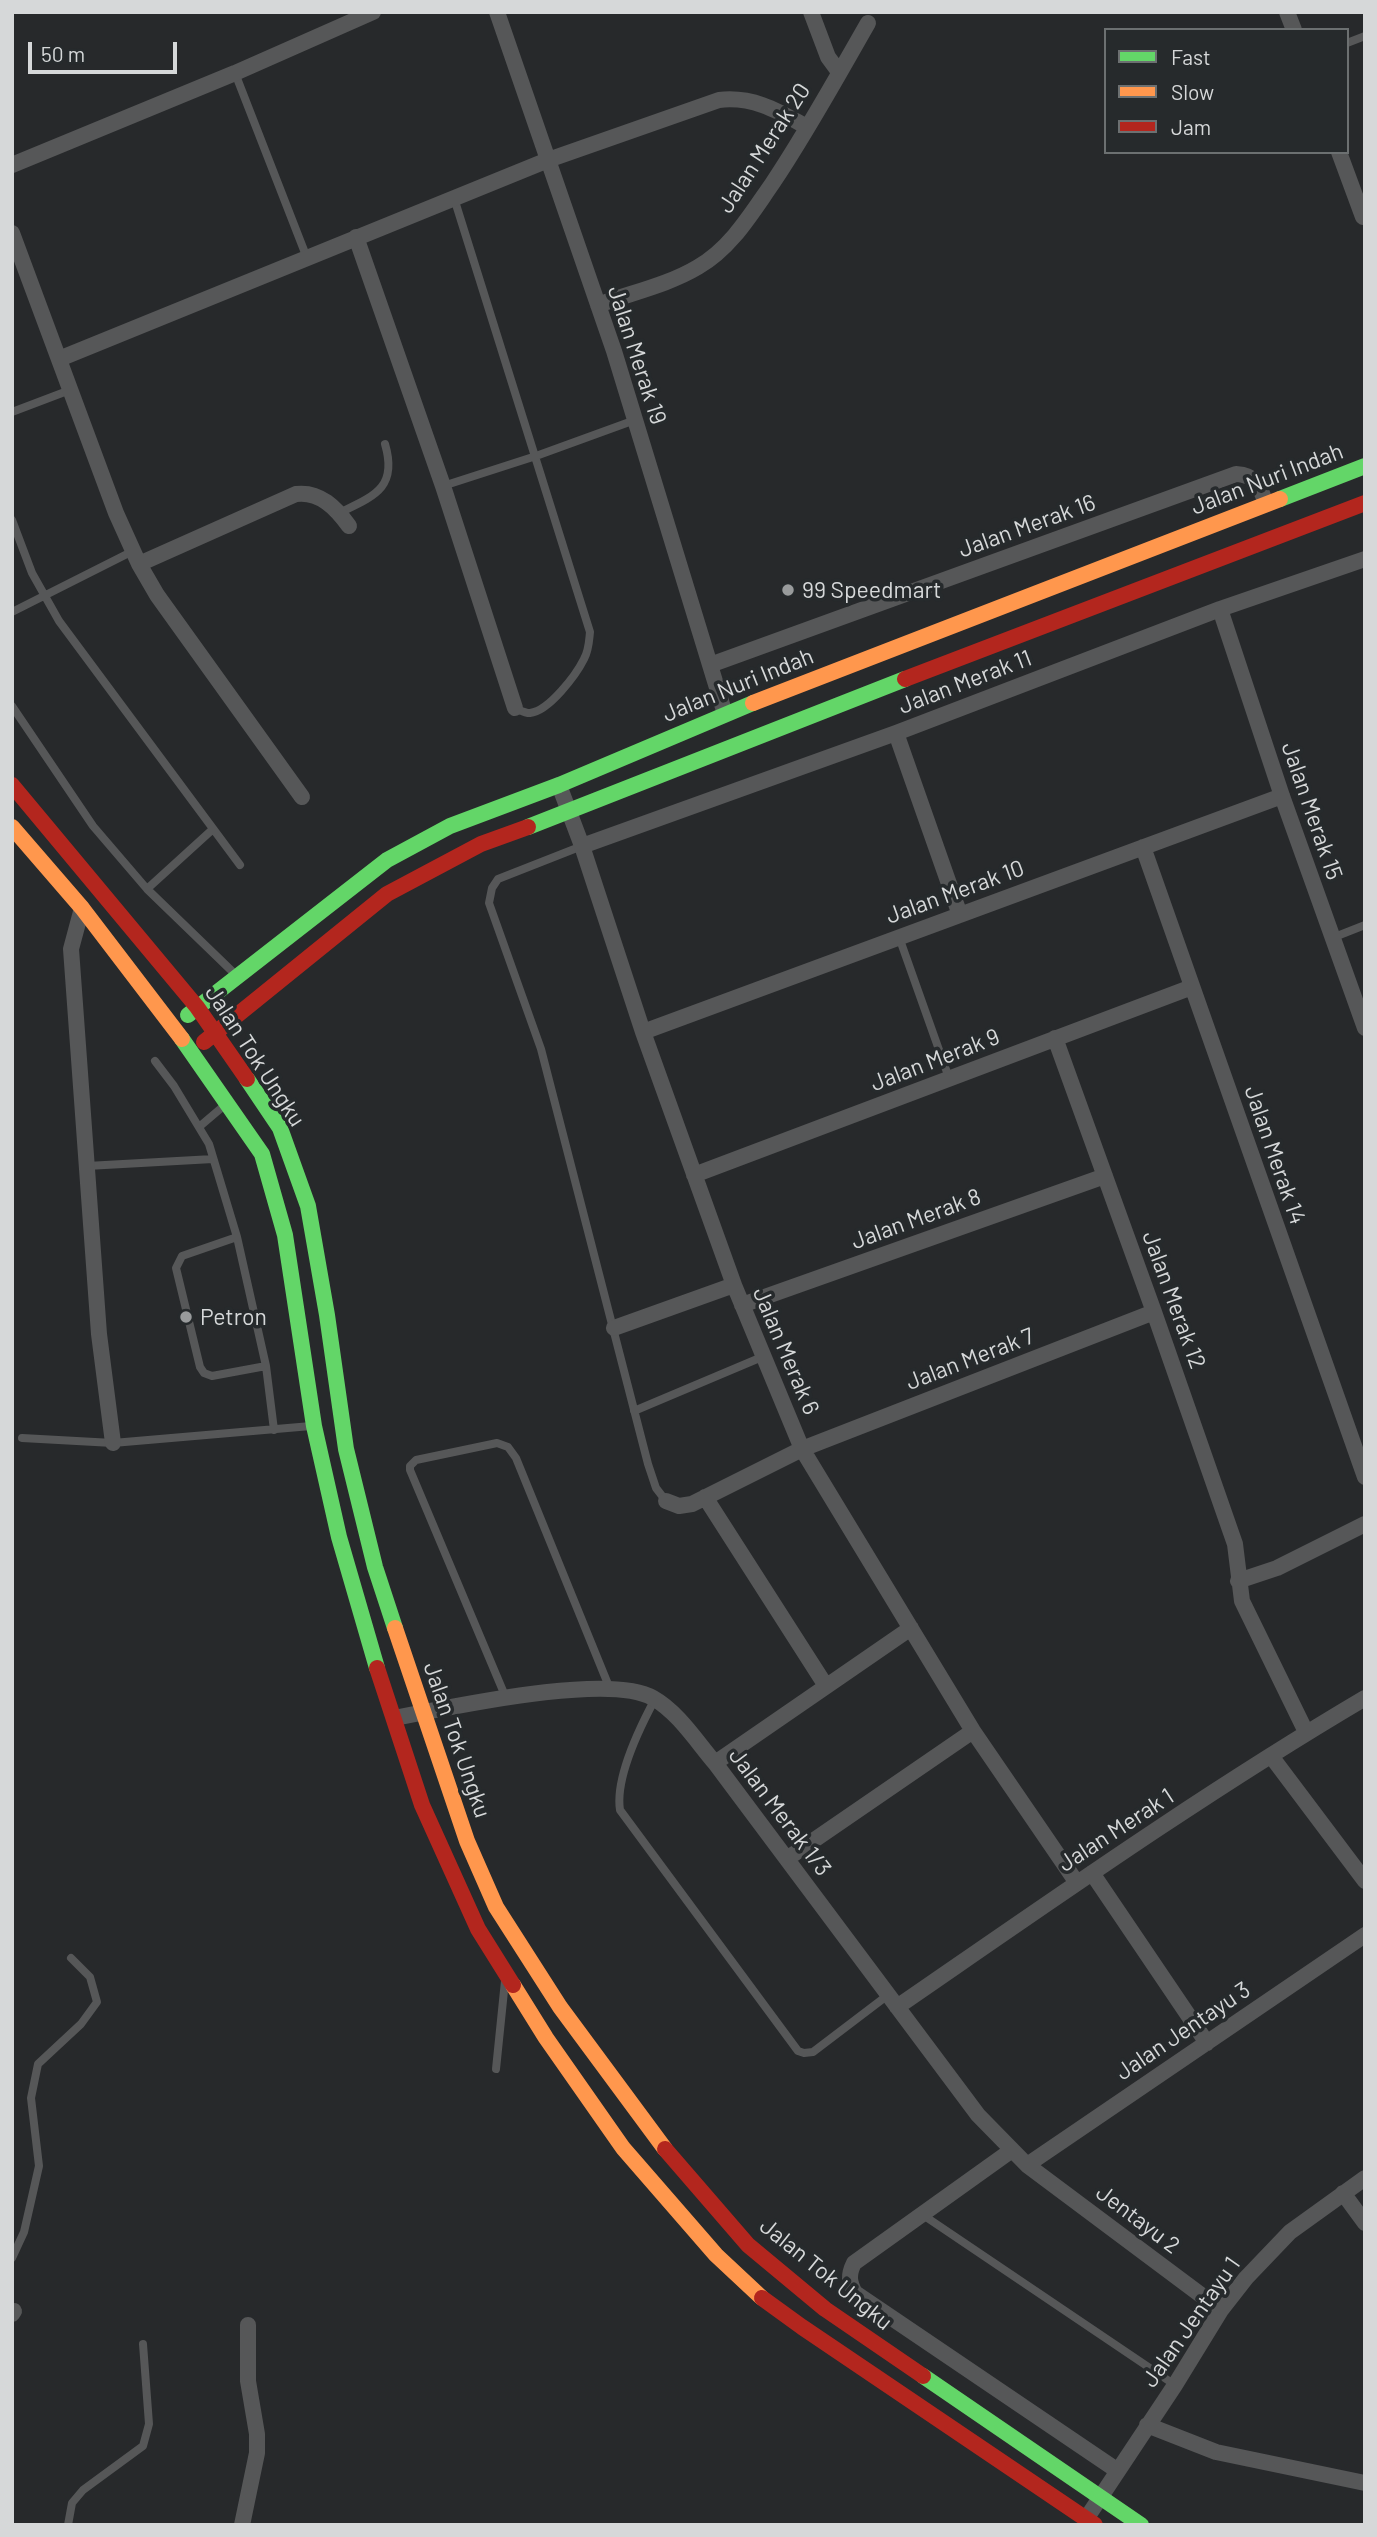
<!DOCTYPE html>
<style>
body{margin:0}
#map{position:relative;width:1377px;height:2537px;overflow:hidden;background:#27292b;font-family:Barlow,sans-serif}
canvas{display:block}
.frame{position:absolute;inset:0;border:14px solid #d6d8d9;pointer-events:none}
.legend{position:absolute;left:1104px;top:28px;width:245px;height:126px;box-sizing:border-box;background:#262a2c;border:2px solid #6c7071;margin:0;padding:9px 12px;list-style:none;font-size:21px;color:#d6d8d9}
.legend li{display:flex;align-items:center;gap:14px;height:35px}
.legend b{width:35px;border:2px solid #6c7071}
.scale{position:absolute;left:28px;top:42px;width:149px;height:32px;box-sizing:border-box;border:4px solid #d6d8d9;border-top:0;padding-left:9px;font-size:21px;line-height:24px;white-space:nowrap;color:#d6d8d9;-webkit-text-stroke:5px #262a2c;paint-order:stroke}
</style>
<div id="map">
<canvas width="1377" height="2537"></canvas>
<div class="frame"></div>
<ul class="legend">
<li><b style="height:9px;background:#63d668"></b>Fast</li>
<li><b style="height:9px;background:#ff974d"></b>Slow</li>
<li><b style="height:9px;background:#b3261e"></b>Jam</li>
</ul>
<div class="scale">50 m</div>
</div>
<script>
const g = document.querySelector('canvas').getContext('2d');
g.lineJoin = 'round';
function trace(path, color, width, dash) { g.strokeStyle = color; g.lineWidth = width; g.lineCap = dash ? 'butt' : 'round'; g.setLineDash(dash || []); g.stroke(path); }
function label(font, color, halo, rows, align = 'center') {
  g.font = font + ' Barlow,sans-serif'; g.lineWidth = 7; g.setLineDash([]); g.textBaseline = 'middle'; g.strokeStyle = halo; g.fillStyle = color; for (const [text, x, y, turn = 0] of rows) {
    g.save(); g.translate(x, y); g.rotate((+turn || 0) * Math.PI / 180); g.textAlign = isNaN(turn) ? turn : align; if (halo) g.strokeText(text, 0, 0); g.fillText(text, 0, 0); g.restore();
  }
}
const lane = new Path2D(`
 M1347,43L1365,36
 M235,73L307,258
 M454,198L590,632C589,641 589,650 584,659C576,675 549,711 530,713C524,713 520,710 515,708
 M12,412L70,390
 M443,486L536,456L635,420
 M339,513C374,496 398,488 385,444
 M12,520L32,573L59,621L240,865
 M12,612L133,551
 M12,706L93,826L147,889L237,976
 M582,846L498,879L492,888L489,903L541,1049L648,1464L656,1488L666,1501
 M147,889L213,829
 M899,937L949,1078
 M1332,938L1365,925
 M155,1061L174,1086L209,1144L237,1237L266,1366L274,1430
 M199,1127L226,1104
 M87,1166L213,1159
 M237,1237L182,1256L176,1268L200,1367L204,1373L212,1376L266,1366
 M634,1411L762,1357
 M22,1438L113,1443L311,1426
 M506,1698L410,1470V1466L416,1460L497,1443L508,1447L516,1458L610,1689
 M655,1699C640,1727 615,1778 620,1810L798,2051L804,2053L813,2052L888,1995
 M496,2069L505,1981
 M923,2215L1175,2385
 M12,2258L24,2232L39,2166L31,2098L38,2064L81,2024L97,2002L90,1977L71,1958
 M68,2525L72,2503L83,2490L143,2446L149,2424L143,2344`);
const street = new Path2D(`
 M497,12L614,351L725,714
 M811,12L828,57L839,72
 M1287,12L1294,30
 M1339,152L1363,217
 M12,165L235,73L373,12
 M12,233L116,513L139,564L157,595L302,797
 M356,237L443,486L515,708
 M598,305C630,293 668,285 698,267C731,248 751,214 772,184C807,132 837,77 868,23
 M59,359L548,160L719,100C753,96 778,111 807,127
 M139,564L296,494C320,491 336,508 349,526
 M1220,609L1282,796L1365,1028
 M710,665L1236,474C1256,475 1260,486 1266,504
 M896,733L960,915
 M559,785L582,846L643,1032L734,1285L802,1449L973,1731L1077,1883
 M582,846L896,733L1220,609L1365,559
 M1143,847L1365,1477
 M82,908L71,949L99,1334L113,1443
 M643,1032L1282,796
 M1055,1038L1154,1312L1235,1544L1242,1601L1306,1732
 M694,1175L1192,987
 M742,1305L1105,1176
 M614,1328L734,1285
 M705,1497L826,1686
 M666,1501L679,1506L692,1504L802,1449L1154,1312
 M1238,1581L1277,1568L1365,1524
 M394,1718C448,1708 608,1672 653,1698C678,1712 697,1742 715,1763L978,2115L1027,2165L1221,2310
 M1271,1756L1365,1881
 M715,1763L911,1628
 M788,1858L973,1731
 M1092,1873L1207,2043
 M897,2007C1051,1901 1204,1793 1365,1698
 M1012,2150L854,2263C848,2275 849,2282 855,2293L1118,2471
 M1027,2165L1365,1935
 M1343,2193L1365,2223
 M12,2314L14,2311
 M1147,2425L1216,2452L1365,2483
 M1086,2519L1175,2385L1221,2310L1246,2278L1290,2232L1365,2178
 M242,2525L257,2453V2434L248,2381V2325`);
const fast = new Path2D(`
 M1280,499L1365,466
 M528,827L905,679
 M188,1015L387,860L450,826L559,785L753,703
 M182,1039L262,1154L285,1235L314,1426L339,1537L377,1668
 M247,1079L280,1128L308,1206L327,1315L346,1449L375,1567L395,1628
 M923,2376L1141,2525`);
const slow = new Path2D(`
 M753,703L1280,499
 M12,827L82,908L182,1039
 M395,1628L467,1841L496,1907L560,2007L665,2149
 M513,1985L546,2038L623,2148L716,2255L762,2298`);
const jam = new Path2D(`
 M905,679L1365,503
 M12,785L197,1007L247,1079
 M204,1042L387,894L481,844L528,827
 M377,1668L422,1805L478,1929L513,1985
 M665,2149L748,2245L825,2309L923,2376
 M762,2298L802,2327L1095,2525`);
const markers = [
 [788,590,7,"#999b9c"],
 [186,1317,7,"#999b9c"]
];
const streetNames = [
 ["Jalan Merak 20",764,148,-57],
 ["Jalan Merak 19",637,355,72],
 ["Jalan Nuri Indah",1267,479,-21],
 ["Jalan Merak 16",1027,526,-20],
 ["Jalan Merak 11",965,682,-21],
 ["Jalan Nuri Indah",738,685,-22],
 ["Jalan Merak 15",1312,811,71],
 ["Jalan Merak 10",955,892,-20],
 ["Jalan Tok Ungku",255,1056,57],
 ["Jalan Merak 9",935,1060,-21],
 ["Jalan Merak 14",1275,1155,71],
 ["Jalan Merak 8",916,1219,-20],
 ["Jalan Merak 12",1174,1300,70],
 ["Jalan Merak 6",786,1351,67],
 ["Jalan Merak 7",970,1359,-21],
 ["Jalan Tok Ungku",457,1740,71],
 ["Jalan Merak 1/3",780,1812,53],
 ["Jalan Merak 1",1116,1830,-33],
 ["Jalan Jentayu 3",1183,2031,-34],
 ["Jentayu 2",1138,2219,37],
 ["Jalan Tok Ungku",826,2274,39],
 ["Jalan Jentayu 1",1191,2322,-55]
];
const poiNames = [
 ["99 Speedmart",802,590],
 ["Petron",200,1317]
];
trace(lane, '#565758', 8);
trace(street, '#565758', 16);
trace(fast, '#63d668', 16);
trace(slow, '#ff974d', 16);
trace(jam, '#b3261e', 16);
for (const [x, y, r, color] of markers) { const dot = new Path2D(); dot.arc(x, y, r, 0, 2 * Math.PI); g.fillStyle = color; g.fill(dot); trace(dot, '#262a2c', 2.5); }
label('23px', '#d6d8d9', '#262a2c', streetNames);
label('23px', '#d6d8d9', '#262a2c', poiNames, 'left');
</script>
